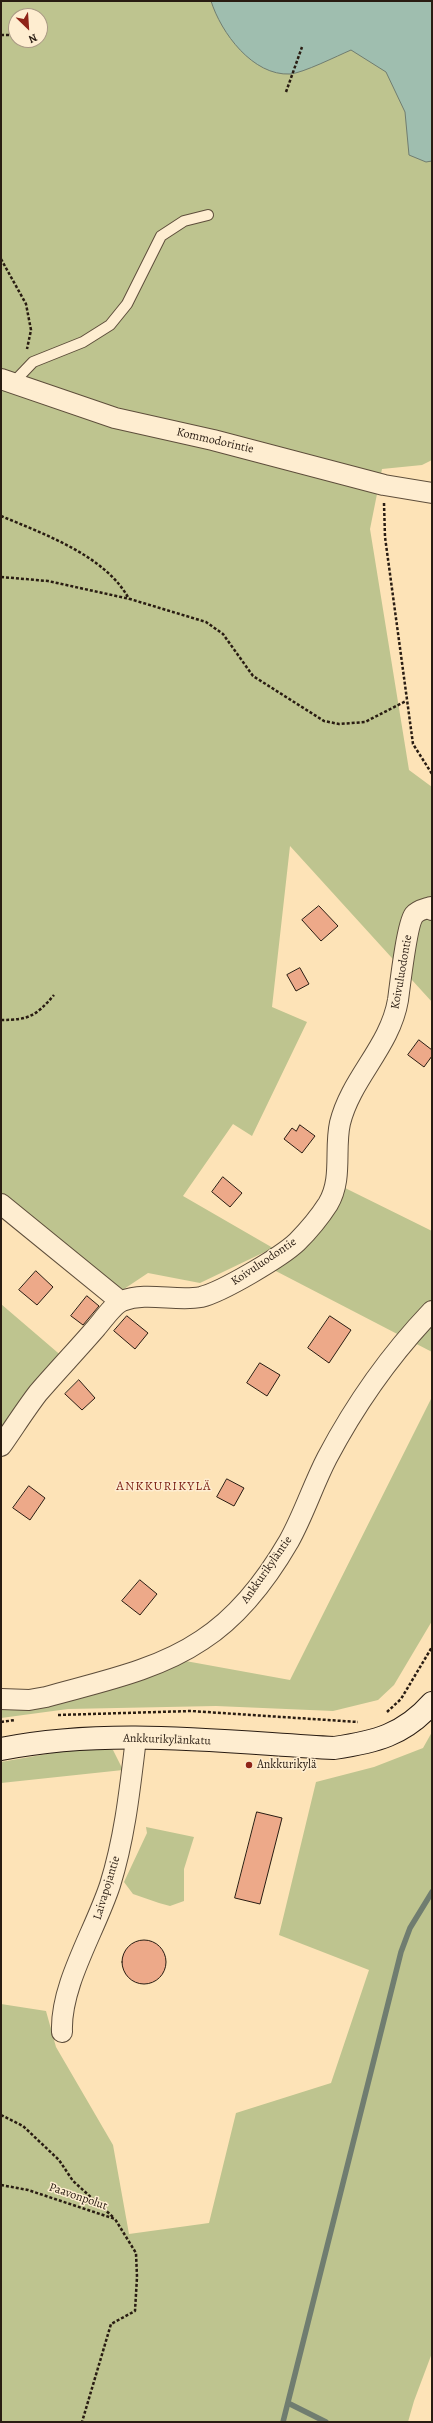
<!DOCTYPE html>
<meta charset="utf-8">
<style>
body{margin:0}
#map{position:relative;width:433px;height:2423px;overflow:hidden;background:#fde3b7;font-family:Alegreya,serif}
canvas{display:block}
.frame{position:absolute;inset:0;border:2px solid #291c12;pointer-events:none}
.north{position:absolute;left:8px;top:8px;width:40px;height:40px;box-sizing:border-box;background:#feedd0;border:1px solid #a99984;border-radius:50%;rotate:155deg;font-size:11px;font-weight:700;line-height:16px;text-align:center;color:#291c12}
.north::after{content:'';display:block;margin:auto;width:14px;height:18px;background:#8f2418;clip-path:polygon(50% 0,100% 100%,50% 72%,0 100%)}
</style>
<div id="map">
<canvas width="433" height="2423"></canvas>
<div class="frame"></div>
<div class="north">N</div>
</div>
<script>
const g = document.querySelector('canvas').getContext('2d');
g.lineJoin = 'round';
function fillPath(path, color) { g.fillStyle = color; g.fill(path, 'evenodd'); }
function trace(path, color, width, dash) { g.strokeStyle = color; g.lineWidth = width; g.lineCap = dash ? 'butt' : 'round'; g.setLineDash(dash || []); g.stroke(path); }
function label(font, color, halo, rows, align = 'center') {
  g.font = font + ' Alegreya,serif'; g.lineWidth = 3; g.setLineDash([]); g.textBaseline = 'middle'; g.strokeStyle = halo; g.fillStyle = color; for (const [text, x, y, turn = 0] of rows) {
    g.save(); g.translate(x, y); g.rotate((+turn || 0) * Math.PI / 180); g.textAlign = isNaN(turn) ? turn : align; if (halo) g.strokeText(text, 0, 0); g.fillText(text, 0, 0); g.restore();
  }
}
const green = new Path2D(`
 M1,1H432V460L422,465L382,469L370,529L409,770L432,787V1002L290,846L272,1007L307,1022L252,1136L233,1124L183,1196L273,1248L200,1283L148,1273L121,1291L1,1192ZM16,16H40V40H16Z
 M343,1187L432,1231V1352L270,1268Z
 M1,1304L64,1358L1,1442Z
 M432,1397V1621L394,1685L378,1700L333,1711L216,1706L68,1709L1,1718V1701L180,1660L290,1680Z
 M432,1732V2353L414,2401L408,2422H1V2004L46,2011L56,2047L113,2145L129,2234L209,2223L236,2113L331,2083L369,1970L279,1935L316,1782L374,1767L423,1748Z
 M101,1748L113,1750L123,1770L1,1783V1762L64,1751Z
 M146,1827L194,1837L184,1869V1901L170,1906L159,1903L133,1894L124,1882L147,1833Z`);
const water = new Path2D(`
 M211,1H432V161L426,162L409,155L405,112L386,72L351,50C337,56 303,73 290,74C253,76 221,33 211,1Z`);
const stream = new Path2D(`
 M288,2403L326,2422
 M283,2422L401,1952L410,1928L432,1892`);
const building = new Path2D(`
 M319,906L338,926L321,941L302,920Z
 M300,968L309,984L296,991L287,975Z
 M419,1040L432,1050V1056L424,1067L408,1055Z
 M300,1125L315,1136L302,1153L284,1139L292,1128L296,1131Z
 M223,1177L242,1193L230,1207L212,1192Z
 M36,1271L53,1287L37,1305L19,1290Z
 M87,1296L99,1306L83,1325L71,1316Z
 M127,1316L148,1333L135,1349L114,1331Z
 M330,1316L351,1330L329,1363L308,1348Z
 M260,1363L280,1375L267,1396L247,1383Z
 M79,1380L95,1398L82,1410L65,1394Z
 M227,1479L244,1488L234,1506L217,1497Z
 M29,1486L45,1498L30,1520L13,1508Z
 M140,1580L157,1594L140,1615L122,1601Z
 M257,1812L282,1818L260,1904L235,1898Z
 M122 1962a22 22 0 1 1 44 0a22 22 0 1 1-44 0Z`);
const path = new Path2D(`
 M1,35H16
 M286,92L302,47
 M1,259L26,304L31,330L27,349
 M384,503L385,537L413,744L432,774
 M1,516C44,534 106,556 129,599
 M1,577L48,581L130,599L206,622L223,634L253,676L324,721L339,724L365,722L406,701
 M1,1020C29,1020 36,1016 54,995
 M387,1712L401,1699L432,1647
 M58,1715L191,1711L358,1722
 M1,1722L15,1720
 M1,2115L23,2126L59,2160L73,2181L113,2217
 M1,2185L28,2190L115,2219L136,2253L137,2277L135,2311L111,2324L82,2422`);
const lane = new Path2D(`
 M12,384L33,362L83,342L110,325L127,304L161,236L184,221L208,215`);
const street = new Path2D(`
 M1,379L115,418L213,440L384,485L432,493
 M1,1204L120,1301
 M1,1446C13,1429 25,1410 38,1393C57,1371 77,1350 96,1328C103,1320 113,1305 122,1301C147,1291 176,1302 201,1297C222,1292 281,1257 297,1242C308,1231 319,1218 328,1204C343,1179 334,1150 340,1123C351,1078 390,1047 398,1000C400,985 407,924 414,915C418,910 425,909 431,907L432,910
 M1,1699L29,1700L46,1697C99,1682 156,1671 202,1640C239,1616 267,1579 289,1541C304,1514 313,1485 327,1458C355,1405 391,1354 432,1311
 M62,2032C60,1985 95,1931 110,1885C125,1837 130,1788 136,1738`);
const secondary = new Path2D(`
 M1,1749C109,1727 225,1742 334,1748C375,1742 404,1735 432,1703`);
const markers = [
 [249,1765,4,"#8f2418"]
];
const streetNames = [
 ["Kommodorintie",215,441,13],
 ["Koivuluodontie",402,972,-80],
 ["Koivuluodontie",264,1262,-34],
 ["Ankkurikyläntie",267,1570,-55],
 ["Ankkurikylänkatu",167,1740,2],
 ["Laivapojantie",107,1888,-73],
 ["Paavonpolut",78,2197,19]
];
const poiNames = [
 ["Ankkurikylä",257,1765]
];
const neighbourhoodNames = [
 ["ANKKURIKYLÄ",164,1487]
];
fillPath(green, '#bec48f');
fillPath(water, '#9fbeaf');
trace(water, '#707d70', 1);
trace(stream, '#707d70', 5.5);
fillPath(building, '#eda989');
trace(building, '#291c12', 1);
trace(lane, '#5e4e3b', 12);
trace(street, '#5e4e3b', 22);
trace(secondary, '#291c12', 24);
trace(path, '#291c12', 2.5, [3, 2]);
trace(lane, '#feedd0', 10);
trace(street, '#feedd0', 20);
trace(secondary, '#feedd0', 22);
for (const [x, y, r, color] of markers) { const dot = new Path2D(); dot.arc(x, y, r, 0, 2 * Math.PI); g.fillStyle = color; g.fill(dot); trace(dot, '#feedd0', 1.5); }
label('12px', '#291c12', '#feedd0', streetNames);
label('12px', '#291c12', '#feedd0', poiNames, 'left');
g.letterSpacing = '1px';
label('13px', '#7a1f14', '#feedd0', neighbourhoodNames);
g.letterSpacing = '0px';
</script>
